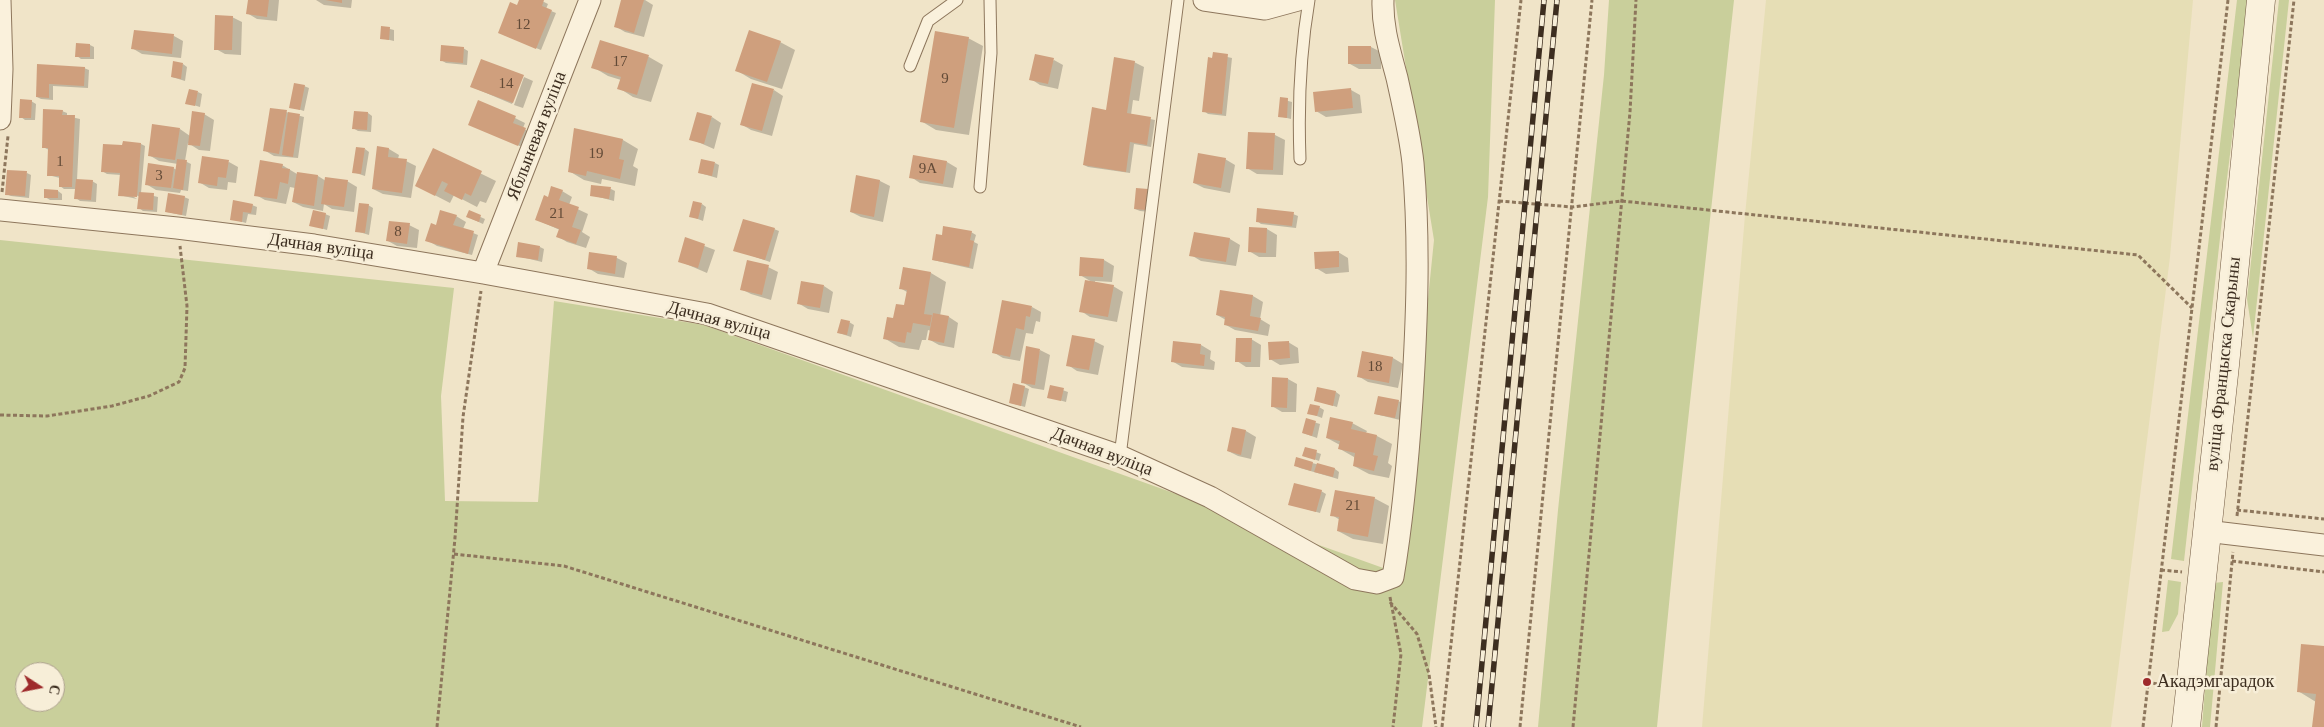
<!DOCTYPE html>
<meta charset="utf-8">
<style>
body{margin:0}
#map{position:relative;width:2324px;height:727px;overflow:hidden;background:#f0e4c8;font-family:Georgia,serif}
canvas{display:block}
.north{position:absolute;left:15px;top:662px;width:50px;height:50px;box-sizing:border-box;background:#f7eed8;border:1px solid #ada18e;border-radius:50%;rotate:101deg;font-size:14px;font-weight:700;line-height:20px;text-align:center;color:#3d2e20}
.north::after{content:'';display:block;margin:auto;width:18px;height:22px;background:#9e2a2b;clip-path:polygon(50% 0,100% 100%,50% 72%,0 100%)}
</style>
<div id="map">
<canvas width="2324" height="727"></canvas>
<div class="north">С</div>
</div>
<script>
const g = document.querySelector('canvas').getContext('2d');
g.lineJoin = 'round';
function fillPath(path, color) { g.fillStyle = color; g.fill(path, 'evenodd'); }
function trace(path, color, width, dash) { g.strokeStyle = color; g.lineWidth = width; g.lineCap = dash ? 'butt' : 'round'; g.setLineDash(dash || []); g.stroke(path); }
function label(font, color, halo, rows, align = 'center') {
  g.font = font + ' Georgia,serif'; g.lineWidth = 5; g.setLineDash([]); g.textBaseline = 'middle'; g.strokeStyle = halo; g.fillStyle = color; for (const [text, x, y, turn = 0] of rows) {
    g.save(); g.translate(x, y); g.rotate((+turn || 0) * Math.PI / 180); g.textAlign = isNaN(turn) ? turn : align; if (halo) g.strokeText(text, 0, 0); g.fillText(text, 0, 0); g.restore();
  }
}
const farmland = new Path2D(`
 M1766,0H2193L2170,257L2111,727H1702L1745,215Z`);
const green = new Path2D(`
 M1395,0H1495L1488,197L1422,727H0V240L454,288L441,396L445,501L538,502L554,301L704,325L1400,574L1434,240ZM25,672H55V702H25Z
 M1609,0H1734L1678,512L1657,727H1538L1558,510L1604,75Z
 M2237,0H2249L2223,211L2184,561L2171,559Z
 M2279,0H2289L2253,338L2247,299Z
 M2168,580L2181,582L2178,614L2169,631L2162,632Z
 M2223,582L2210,727H2202L2213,583Z`);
const shadow = new Path2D(`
 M249,0H279L277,21L257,19L247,13Z
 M316,0H352L351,8L324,5Z
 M521,0H540L548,4L546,9L556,13L541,50L504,35Z
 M622,0H645L653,5L644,37L625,32L615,26Z
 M232,17L242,22L241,55L225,54L216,49Z
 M382,27L394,30V41L381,38Z
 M174,36L183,41L181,58L142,54L132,48Z
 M968,38L983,46L969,135L936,130L921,121Z
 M601,41L649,57L663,65L651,102L633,97L619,88L621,80L608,76L593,67Z
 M780,42L795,50L782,89L751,79L736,70Z
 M77,44L90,45L94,47V59H81L77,56Z
 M1371,47L1381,52V69H1359L1350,64Z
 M463,48L468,51L467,65L446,63L441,60Z
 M1214,54L1232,58L1226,116L1208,114L1204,111Z
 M1054,60L1063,65L1058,89L1040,85L1031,79Z
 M1134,62L1144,67L1139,101L1133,100L1131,115L1155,120L1151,147L1134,144L1130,173L1088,167L1084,165Z
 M183,64L187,67L185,81L172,77Z
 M38,66L84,68L89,70L88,88L53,86V100L41,99L37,97Z
 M522,76L512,104L472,87Z
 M524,77L533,81L523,108L514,105Z
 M304,86L309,88L304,111L291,107Z
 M774,90L783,96L772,136L751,130L741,124Z
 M1351,90L1360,95L1362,113L1326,117L1316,111Z
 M198,92L202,94L200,107L187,103Z
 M1281,99L1292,102L1291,119L1279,116Z
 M31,101L36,104L35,120H25L21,117Z
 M62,111L67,113V116L80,119L77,180L92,181L97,184L96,202L80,201L76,198V189H64L60,186V178L48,175L49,150L43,147Z
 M286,112L304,117L298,158L274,156L264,150Z
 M368,113L372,116L371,132L358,131L353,128Z
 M204,114L214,120L210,151L199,150L188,143L185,161L191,164L188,191L181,190L180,193L156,190L146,184L173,168L177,170L178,164L159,161L149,155L180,129L190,136Z
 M712,117L721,123L714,149L691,139Z
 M515,118L525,123L523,128L529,132L522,147L469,124Z
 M575,129L623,140L638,149L633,166L638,169L635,186L602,179L601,184L584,180L569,171Z
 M1249,133L1275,135L1285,140L1283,175L1257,174L1247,168Z
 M141,144L145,146L141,193L158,197L157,212L143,211L139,208L140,197L132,193L131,195L137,199L119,195L121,175L107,174L102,171L124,147Z
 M379,148L389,149L399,155L398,159L406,161L416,166L411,198L383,194L373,189Z
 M365,149L369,152L365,176L353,172Z
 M433,150L496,181L486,203L480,201L477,207L454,195L450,203L417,186Z
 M914,157L947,162L957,168L953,188L920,183L911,177Z
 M1225,159L1235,165L1230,193L1204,188L1194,183Z
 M229,162L238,167L236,183L228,182L227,190L209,188L199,182Z
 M715,163L719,165L717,178L700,173Z
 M282,165L297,174L318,176L326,181H347L357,187L354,212L332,209L324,204L323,211L303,207L293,202L295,188L290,187L286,204L265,200L256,195Z
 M27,173L31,175L29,198L11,196L6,194Z
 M857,177L880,181L890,186L883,222L861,217L851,212Z
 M611,189L615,191L614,201L591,195Z
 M58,191L62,194V200H50L45,197Z
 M562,191L572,197L569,205L588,214L582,232L590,237L586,248L567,242L557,236L560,230L537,220L548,198Z
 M1148,191L1152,193L1150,212L1140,211L1135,209Z
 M184,197L189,199L186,216L167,212Z
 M702,204L706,207L703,221L690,216Z
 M252,205L257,207L256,215L248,214L246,223L232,219Z
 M368,205L373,208L369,235L356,231Z
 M469,212L485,219L483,224L472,219Z
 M325,214L330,216L327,230L311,225Z
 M1293,214L1298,216L1296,228L1261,224L1257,221Z
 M456,216L466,222L463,229L478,235L472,255L437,246L427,240L436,226Z
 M409,225L419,230L417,248L397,246L388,241Z
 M774,229L779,231L770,262L735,250Z
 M1250,229H1267L1277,235L1276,257H1259L1249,251Z
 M971,232L976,235L974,242L978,244L973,269L933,260Z
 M1195,233L1230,239L1240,245L1236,266L1201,261L1191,255Z
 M686,239L715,250L707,273L679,261Z
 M540,247L544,249L542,262L517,256Z
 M1338,252L1348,258L1349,272L1326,274L1316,268Z
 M590,253L617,258L627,263L624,278L598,274L588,268Z
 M1081,259L1104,260L1114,266L1112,282L1095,281V283L1113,286L1123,292L1117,322L1090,317L1081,311L1092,282L1080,275Z
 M768,267L778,272L771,300L751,294L741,289Z
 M904,268L931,273L946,282L940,316L949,317L958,323L954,348L939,345L930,340L931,331L928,330L926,340H922L919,350L899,347L884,338L905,307L907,292L900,288Z
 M824,286L833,292L829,313L808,309L798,303Z
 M1221,291L1253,296L1263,302L1260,319L1270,325L1268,336L1235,330L1226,325V320L1217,315Z
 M1032,307L1041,312L1040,322L1036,321L1033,334L1026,333L1020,361L1003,358L993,352Z
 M849,322L854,325L851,337L839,333Z
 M1251,339L1261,345L1260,367H1246L1237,361Z
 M1094,341L1104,346L1098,375L1077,371L1068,365Z
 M1288,342L1298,348L1299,363L1280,365L1270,359Z
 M1201,345L1211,351L1210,359L1215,362L1214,370L1182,367L1172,361Z
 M1040,350L1050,355L1044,390L1032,388L1022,382Z
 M1363,352L1393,358L1403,364L1398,388L1368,382L1358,376Z
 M1288,379L1297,384L1296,412H1282L1272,406Z
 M1051,386L1068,392L1066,402L1048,397Z
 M1024,387L1029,389L1025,407L1011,403Z
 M1336,392L1340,395L1337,407L1315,400Z
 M1398,401L1403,403L1400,420L1375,414Z
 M1319,407L1324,410L1322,418L1309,413Z
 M1307,420L1320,424L1317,438L1303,433Z
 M1352,423L1367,431L1366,433L1377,436L1392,444L1388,463L1392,466L1389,478L1369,474L1354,466V457L1340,449V445L1327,438Z
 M1233,428L1246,431L1256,437L1251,459L1238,456L1228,451Z
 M1305,448L1321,454L1319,461L1303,455Z
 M1297,459L1335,469L1339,472L1338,479L1300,468L1295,465Z
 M1321,491L1326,494L1320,513L1289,504Z
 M1374,498L1389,506L1383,544L1353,539L1338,531L1340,520L1332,515Z
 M2324,647V727H2314L2316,702L2298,691Z`);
const building = new Path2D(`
 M248,0H269L267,17L246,14Z
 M325,0H342V3Z
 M519,0H544L542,6L552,10L536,49L498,33L510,2L517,5Z
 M621,0H644L634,33L614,27Z
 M215,15L233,16L232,50H214Z
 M381,26L390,27L389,40L380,39Z
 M134,30L174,34L172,54L131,49Z
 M749,30L781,41L767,82L735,71Z
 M935,31L969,37L954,128L920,122Z
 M600,40L649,55L637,95L617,89L621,77L591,68Z
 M76,43L90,44V57H75Z
 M441,45L464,47L463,63L440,61Z
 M1348,46H1371V64H1348Z
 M1213,52L1228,54L1222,114L1202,112L1208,57L1212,58Z
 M1035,54L1054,58L1048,84L1029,80Z
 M1114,57L1135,61L1127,113L1151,117L1147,145L1130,142L1126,172L1083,165L1092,107L1106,110Z
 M481,59L524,75L513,103L470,87Z
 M173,61L183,63L181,79L171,77Z
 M37,64L85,67L84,86L49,84V98L36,97Z
 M294,83L305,85L300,110L289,108Z
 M752,83L774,89L762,131L740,125Z
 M1351,88L1353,108L1315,112L1313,92Z
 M189,89L198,91L195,106L185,104Z
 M1280,97L1288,98L1287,118L1278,117Z
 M20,99L32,100L31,118H19Z
 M478,100L516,116L513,123L526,128L518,146L468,125Z
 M270,108L287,110L279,154L263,151Z
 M43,109L63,110L62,115H75L72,187H59V176H47L48,148H42Z
 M192,111L205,113L200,146L188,145Z
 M354,111L368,112L367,130L352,129Z
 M288,112L300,114L293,157L282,155Z
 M697,112L712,116L704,144L689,140Z
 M152,124L180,128L175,160L148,156Z
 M574,128L623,139L619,159L624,160L620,179L587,171L586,176L568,172Z
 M1248,132L1275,133L1273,170L1246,169Z
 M123,141L141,143L137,197L118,196L120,173L101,172L103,144L122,145Z
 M377,146L389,148L388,157L407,159L402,193L372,189Z
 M356,147L365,148L361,174L352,173Z
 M433,148L482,171L471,196L465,193L462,200L444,191L448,184L442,181L435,196L415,186Z
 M1198,153L1226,158L1221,188L1193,183Z
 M913,155L947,161L943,184L909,178Z
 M202,156L229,160L226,178L218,177L217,186L198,183Z
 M177,159L187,160L183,190L173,188Z
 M701,159L715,162L712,176L698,173Z
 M260,160L283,164L282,168L290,169L288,184L280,182L277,199L254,196Z
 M148,163L174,167L171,188L145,185Z
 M7,170L27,171L25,196L5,195Z
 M297,172L318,175L314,206L292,202Z
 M856,175L880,180L874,217L850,212Z
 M325,177L348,180L344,207L321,204Z
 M76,179L93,180L91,200L74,199Z
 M591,185L611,187L609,199L590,196Z
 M551,186L563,190L559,200L579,207L572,227L581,230L576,244L556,237L559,229L535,220L544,195L548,197Z
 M1136,188L1148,189L1146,210L1134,209Z
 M44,189L58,190V198H44Z
 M139,192L154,193L153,210L137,209Z
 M168,193L185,196L182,215L165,212Z
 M233,200L253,204L251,213L243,212L242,222L230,220Z
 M693,201L702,203L698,219L689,217Z
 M359,203L369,204L365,233L355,232Z
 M1257,208L1294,212L1292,226L1256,222Z
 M313,210L326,213L323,229L309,226Z
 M440,210L457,215L453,225L474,231L468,254L425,241L431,223L436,225Z
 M469,210L481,215L479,222L466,217Z
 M743,219L775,228L765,260L733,251Z
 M389,221L410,223L407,244L386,241Z
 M943,226L972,231L970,240L974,241L969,267L932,260L936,234L942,235Z
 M1249,227L1267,228L1266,253L1248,252Z
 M1194,232L1230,238L1226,262L1189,256Z
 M685,237L705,244L698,268L678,262Z
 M518,242L540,246L538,260L516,257Z
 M1339,251V267L1315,269L1314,252Z
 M589,252L617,256L615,274L587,269Z
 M1080,257L1104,259L1103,277L1079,276Z
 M747,260L769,265L762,295L740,290Z
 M903,267L931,272L924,314L932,315L930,326L913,323L911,333L907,332L905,343L883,339L887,317L893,318L896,304L904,305L907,290L899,289Z
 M1085,280L1114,285L1108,317L1079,312Z
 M801,281L824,285L820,308L797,304Z
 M1220,290L1253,295L1250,316L1261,318L1258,331L1224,325L1225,317L1216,315Z
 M1002,300L1032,306L1030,317L1026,316L1024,330L1016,328L1010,357L992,353Z
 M933,313L949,316L944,343L928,340Z
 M841,319L850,321L847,335L837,333Z
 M1072,335L1095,339L1089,370L1066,366Z
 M1236,338H1252L1251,362H1235Z
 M1173,341L1201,344L1200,354L1205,355L1204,366L1171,362Z
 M1289,341L1290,358L1269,360L1268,342Z
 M1026,346L1040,349L1035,385L1021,383Z
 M1362,351L1393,357L1389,383L1357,377Z
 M1272,377L1288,378L1287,408L1271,407Z
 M1013,383L1025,386L1021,406L1009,403Z
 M1050,385L1064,388L1061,401L1047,398Z
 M1317,387L1336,391L1333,406L1314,401Z
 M1378,396L1399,400L1395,418L1374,414Z
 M1310,404L1320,406L1317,416L1307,414Z
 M1330,417L1353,422L1351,429L1377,435L1373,455L1378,456L1374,471L1353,466L1355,453L1338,449L1340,441L1326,438Z
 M1306,418L1316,421L1312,436L1302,433Z
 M1232,427L1246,430L1241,455L1227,451Z
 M1305,447L1317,450L1315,460L1302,456Z
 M1296,457L1313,462L1311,471L1294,466Z
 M1317,463L1335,468L1333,477L1314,472Z
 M1294,483L1322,490L1316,512L1288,505Z
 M1335,490L1375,497L1368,537L1337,531L1339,517L1330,516Z
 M2301,644L2324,646V727H2312L2316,694L2297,692Z`);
const path = new Path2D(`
 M2,192L8,136
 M1499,201L1572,207L1622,201L2138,255L2192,308
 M0,415L47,416L112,406L149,396L179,382L185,368L187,306L180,246
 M2237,510L2324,519
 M2237,516L2294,0
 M454,554L564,566L1081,727
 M2232,561L2324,572
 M2161,570L2182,572
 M1390,597L1401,654L1393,727
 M1390,602L1417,634L1429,674L1436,727
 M2147,682L2169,686
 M437,727L455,538L463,417L481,291
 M1442,727L1521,0
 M1520,727L1592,0
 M1573,727L1630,112L1636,0
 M2143,727L2228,0
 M2216,727L2233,552`);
const service = new Path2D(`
 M910,66L928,21L957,0
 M1300,159C1298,106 1300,53 1309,0
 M980,187L991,53L990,0
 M1120,456L1178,0`);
const minor = new Path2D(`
 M1204,0L1265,9L1298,0
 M0,119L2,69L0,0
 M0,210L177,228L314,245L483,273L707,314L1120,456L1210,497L1355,579L1377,583L1393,577C1403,518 1408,460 1412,400C1417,321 1420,242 1413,163C1410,135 1403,105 1397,78C1390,51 1382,28 1383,0
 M483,273L590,0
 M2206,531L2324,545`);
const secondary = new Path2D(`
 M2186,727L2225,365L2261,0`);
const rail = new Path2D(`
 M1476,727L1544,0
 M1488,727L1557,0`);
const markers = [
 [2147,682,5,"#9e2a2b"]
];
const numberNames = [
 ["12",523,25],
 ["17",620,62],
 ["9",945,79],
 ["14",506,84],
 ["19",596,154],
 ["1",60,162],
 ["9А",928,169],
 ["3",159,176],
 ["21",557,214],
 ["8",398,232],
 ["18",1375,367],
 ["21",1353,506]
];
const streetNames = [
 ["Яблыневая вуліца",537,136,-69],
 ["Дачная вуліца",321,247,8],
 ["Дачная вуліца",719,321,15],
 ["вуліца Францыска Скарыны",2224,364,-84],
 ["Дачная вуліца",1102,452,21]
];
const poiNames = [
 ["Акадэмгарадок",2157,682]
];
fillPath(farmland, '#e6deb5');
fillPath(green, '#c9cf9b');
fillPath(shadow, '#0003');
fillPath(building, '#cf9f7d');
trace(service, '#8d765c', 13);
trace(minor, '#8d765c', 23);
trace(secondary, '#6f573f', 29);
trace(path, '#8d765c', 3, [4, 2.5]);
trace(service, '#faf1dc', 11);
trace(minor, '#faf1dc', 21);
trace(secondary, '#faf1dc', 28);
trace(rail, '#3d2e20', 5.5);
trace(rail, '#f7eed8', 4, [11]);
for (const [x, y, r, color] of markers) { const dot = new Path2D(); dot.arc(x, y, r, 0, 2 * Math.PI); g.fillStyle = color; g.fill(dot); trace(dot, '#f7eed8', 2); }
label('15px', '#624a37', null, numberNames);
label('18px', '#3d2e20', '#f7eed8', streetNames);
label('18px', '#3d2e20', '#f7eed8', poiNames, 'left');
</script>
